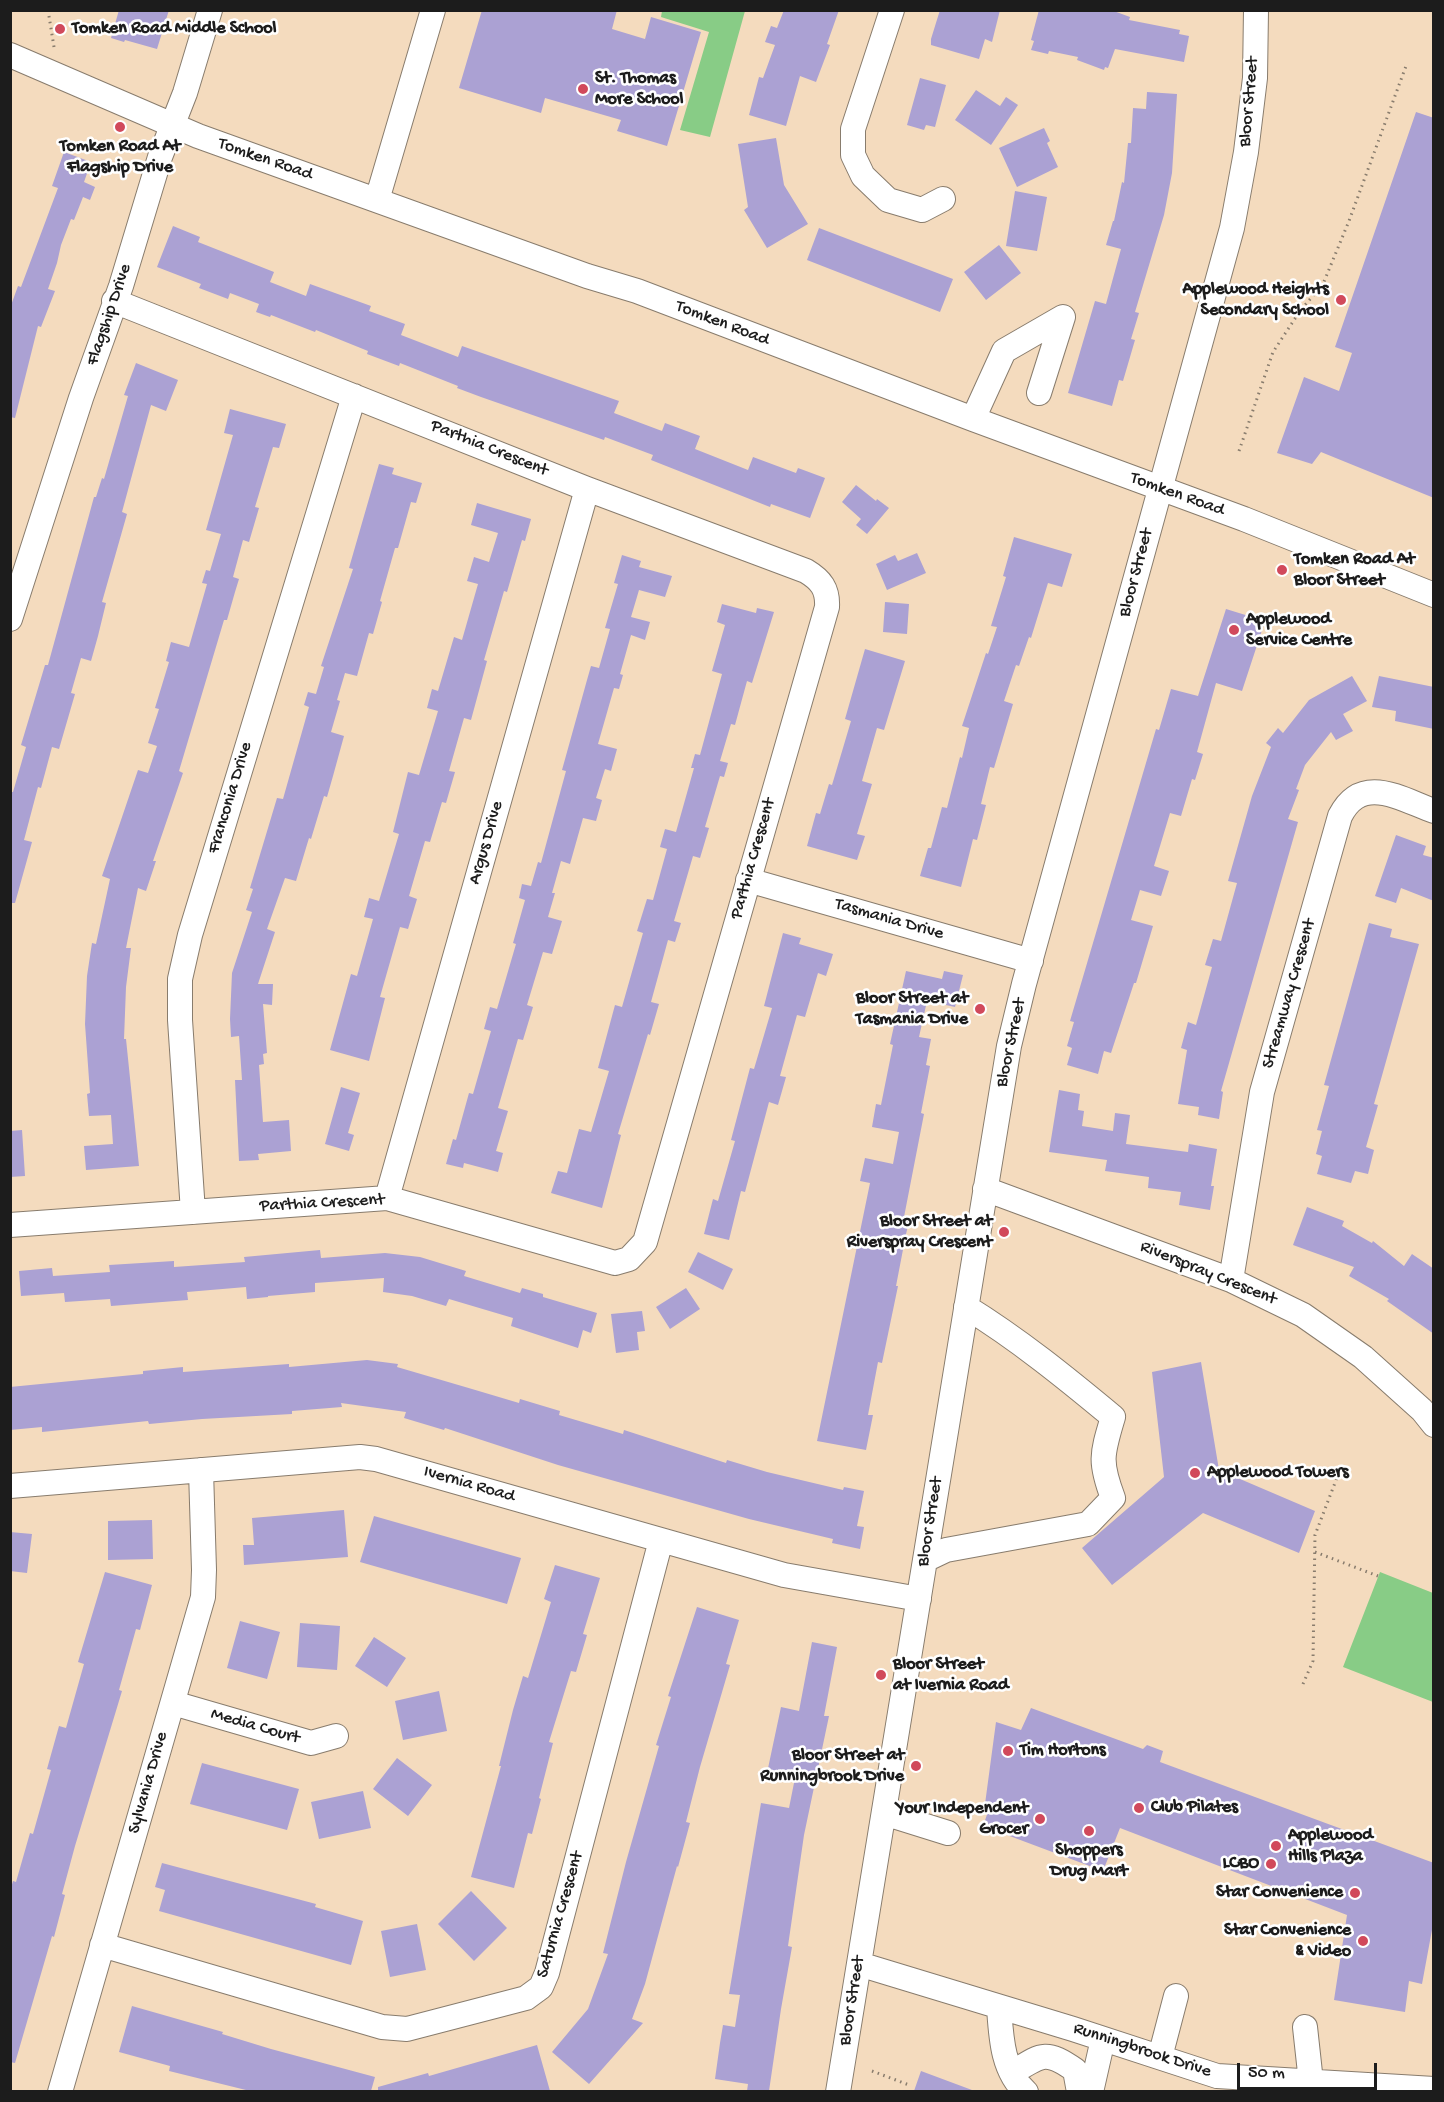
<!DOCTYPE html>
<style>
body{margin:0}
#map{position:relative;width:1444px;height:2102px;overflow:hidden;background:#f4dbbe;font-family:"Gochi Hand",sans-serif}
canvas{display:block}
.frame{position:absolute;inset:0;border:12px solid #1c1c1c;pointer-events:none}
.scale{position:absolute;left:1237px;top:2063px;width:140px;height:27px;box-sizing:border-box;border:3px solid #1c1c1c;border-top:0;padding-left:8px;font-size:18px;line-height:21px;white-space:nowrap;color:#1c1c1c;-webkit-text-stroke:4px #fff;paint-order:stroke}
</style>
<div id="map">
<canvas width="1444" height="2102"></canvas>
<div class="frame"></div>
<div class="scale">50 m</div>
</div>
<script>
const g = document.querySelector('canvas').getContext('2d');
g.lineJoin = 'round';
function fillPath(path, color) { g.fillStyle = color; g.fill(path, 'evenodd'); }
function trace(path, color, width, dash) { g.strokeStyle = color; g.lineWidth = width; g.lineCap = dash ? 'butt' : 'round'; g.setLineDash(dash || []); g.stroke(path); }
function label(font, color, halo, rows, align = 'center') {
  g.font = font + ' "Gochi Hand",sans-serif'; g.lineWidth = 5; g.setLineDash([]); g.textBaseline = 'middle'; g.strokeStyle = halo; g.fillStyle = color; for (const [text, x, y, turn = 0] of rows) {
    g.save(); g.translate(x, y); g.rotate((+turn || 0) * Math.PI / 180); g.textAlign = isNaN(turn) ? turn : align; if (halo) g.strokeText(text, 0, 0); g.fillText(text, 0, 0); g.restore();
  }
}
const green = new Path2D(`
 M662,11H745L710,137L680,130L709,32L661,17Z
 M1380,1572L1433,1593V1702L1343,1667Z`);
const building = new Path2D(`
 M119,10H169L157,49L125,40L124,42L111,38Z
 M482,10H617L612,29L645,39L651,17L701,32L667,146L617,131L621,120L545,98L541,113L459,88Z
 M784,10H839L827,44L830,45L816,82L800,76L786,126L749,115L759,77L763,78L775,45L765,42L771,26L777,28Z
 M940,10H1000L992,42L985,39L979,59L931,45V39Z
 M1039,10H1111L1130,17L1129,20L1180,30L1179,34L1189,36L1184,62L1115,49L1108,68L1105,67L1104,70L1077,60L1078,57L1049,51L1048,54L1031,50L1034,41L1031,40Z
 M920,78L946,85L935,127L926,125L924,130L907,125Z
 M976,90L1000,106L1006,97L1018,105L991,145L955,120Z
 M1147,92L1177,94L1172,173L1164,215L1135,312L1139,313L1131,339L1135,340L1123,381L1119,380L1112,406L1068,393L1095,301L1106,304L1121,249L1106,245L1113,221H1114L1122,182L1124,183L1128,143H1131L1133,108L1146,109Z
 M1416,112L1434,118V498L1321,452L1312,464L1277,453L1304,377L1339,391L1352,353L1335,347Z
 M1044,128L1050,141L1047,143L1058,167L1017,187L999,148Z
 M776,138L784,185L808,224L767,248L744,210L748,207L738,144Z
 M64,152L91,162L84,182L95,187L90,200L83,197L74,220L71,219L61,245L57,263L48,289L55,291L41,327L38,326L15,418L10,417V308L18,286L21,287L58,188L52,186Z
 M1015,191L1047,197L1037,251L1006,246Z
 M173,226L200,237L198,242L274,272L270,282L306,296L310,284L371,306L369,311L405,324L401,335L458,357L462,346L619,401L614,413L662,431L665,423L700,436L695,449L748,470L753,457L796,473L798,468L825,478L810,518L771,504L770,507L651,460L653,455L605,437L604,440L481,397L457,388L458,386L400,363L399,366L367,354L368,351L316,330L315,332L271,315L270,317L256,312L259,304L230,293L228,299L199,288L201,284L157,267Z
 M819,228L953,279L940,312L807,260Z
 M999,245L1021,273L986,300L964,272Z
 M136,363L178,380L166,411L151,405L122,512L127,514L102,602L106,603L98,636L91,661L81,658L71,693L75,694L59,749L52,747L41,788L38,787L24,840L32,842L15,903H10V792H13L26,747L21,745L45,665H48L94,497H96L102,478L104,479L128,396L124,395Z
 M230,409L286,424L279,448L273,447L255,507L259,508L249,542L243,540L233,577L239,579L235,592L227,620H224L179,771L183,773L153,861H156L146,891L138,888L126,948H131L126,987L124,1039H126L139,1166L86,1170L84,1146L113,1144L111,1115L89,1116L87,1094L90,1093L85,1024L87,976L92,943L96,944L110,879L102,876L138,770L148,773L157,746L148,743L159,709L155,708L169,662L166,661L171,642L189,647L207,584L202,583L206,570L210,571L221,534L206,530L233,435L224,433Z
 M379,464L394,468L392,474L422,483L416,503L411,502L398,548H395L380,601L382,602L373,634L369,633L357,676L345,673L337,700L340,701L331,732L344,736L333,776L327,797L324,796L311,839L309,838L296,881L285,878L267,929L275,932L258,984H273L272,1005L263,1004L267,1053L263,1054L264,1064L259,1065L263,1122L289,1120L291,1151L258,1154L259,1160L239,1161L235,1080H242L239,1036L231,1037L230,1019L232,973L252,912L246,910L253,889L250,888L277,798L283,799L309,707L304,705L308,692L316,694L324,667L321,666L353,569L349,568Z
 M856,485L876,501L877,499L889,508L867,534L856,525L861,519L842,502Z
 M477,503L531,519L525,541L522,540L507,592L504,591L484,660L487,661L471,720L464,718L449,771L455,772L446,803L442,802L430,842L425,841L409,896L417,899L408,929L400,927L380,997L385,998L369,1061L330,1050L351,974L357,976L373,919L364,917L369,898L379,901L399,834L393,832L408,772L419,775L438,711L427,708L432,689L438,691L454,637L462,640L478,584L467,581L474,557L489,562L498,533L471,525Z
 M1014,537L1072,554L1062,587L1048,583L1031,638L1029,637L1019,666L1016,665L1004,701L1013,704L994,768L990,767L981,804L986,805L977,840L973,839L961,887L920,876L928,848H931L942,807L947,808L960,757L962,758L969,728L962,726L986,653L988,654L997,627L991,626L1006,577L1003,576Z
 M917,553L926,573L887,590L876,564L895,555L898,561Z
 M622,555L641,561L639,567L672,576L665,597L639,590L631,617L650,622L645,640L631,635L620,674L623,675L619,689L614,688L598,744L617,749L611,771L605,769L596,798L602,800L596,821L583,818L570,864L561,861L552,893H555L548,917L562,921L552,954L543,952L527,1005L533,1007L523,1040L518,1039L498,1108L508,1111L496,1151L503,1153L498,1172L464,1163L463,1168L446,1164L453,1139L456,1140L469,1093L473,1094L491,1031L484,1029L490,1007L497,1009L516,944L513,943L525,900L519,898L522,884L531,886L538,862L541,863L566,771L562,770L587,680L591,666L599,668L610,629L605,628L618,584L614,583Z
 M885,602L909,604L907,634L883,632Z
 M722,604L756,613L757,608L774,612L752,683L747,681L735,725L731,724L720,761L728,763L724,777L720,776L705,827L709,828L700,858L693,856L674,921L681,923L675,942L668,940L651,1002L659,1004L650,1035L648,1034L618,1134L621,1135L602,1208L551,1193L558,1171L567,1173L579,1129L591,1132L609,1071L598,1068L615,1005L622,1007L643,933L637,931L647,899L653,900L667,849L660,847L665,829L676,832L694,768H691L695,754L700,755L722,674L712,671L725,625L717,622Z
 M1226,609L1265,621L1242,691L1216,683L1197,752L1203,754L1195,780L1192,779L1181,816L1170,813L1154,866L1169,871L1161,896L1140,890L1131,920L1153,926L1136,983H1134L1111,1053L1104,1051L1098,1074L1067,1065L1072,1048L1067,1046L1074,1022L1070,1021L1156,729L1159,730L1171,689L1198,696Z
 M865,649L905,661L884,730L877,728L862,781L872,784L857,834L865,836L857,860L807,846L816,813L820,814L829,784L832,785L851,721L845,719Z
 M1352,676L1367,701L1343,714L1353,731L1336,740L1331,732L1305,765L1296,789L1299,790L1288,819L1298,822L1221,1091L1223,1092L1219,1119L1198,1115L1199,1107L1178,1104L1187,1050L1181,1048L1188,1022L1196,1025L1212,967L1205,965L1213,939L1221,941L1237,883L1228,881L1252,796L1271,747L1266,743L1278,728L1283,733L1309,700Z
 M1379,676L1434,687V729L1395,721L1396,711L1372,707Z
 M1396,835L1426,846L1423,855L1434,858V901L1401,888L1396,903L1375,896Z
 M1369,923L1392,929L1390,937L1419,944L1374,1104L1378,1105L1366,1147L1374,1150L1368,1174L1355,1171L1351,1183L1317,1174L1322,1156L1316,1154L1322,1131L1317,1130L1329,1086L1324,1085Z
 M783,933L801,938L799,944L833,954L826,976L818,973L805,1017L797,1015L780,1076L786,1077L778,1105L769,1102L745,1192L741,1191L729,1240L704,1234L713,1199L718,1201L735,1141L731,1140L750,1068L754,1069L772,1008L764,1006Z
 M906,971L942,979L944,971L963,975L955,1007L927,1001L919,1037L931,1039L926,1065L930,1066L921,1113L924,1114L904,1217L910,1218L906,1234L896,1286H898L882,1363L878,1362L868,1415H873L866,1450L817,1441L870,1183L860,1181L865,1158L893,1164L899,1132L872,1127L876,1104L881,1105L893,1045L890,1044Z
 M341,1087L360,1093L348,1133L354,1135L349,1151L325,1144Z
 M1059,1090L1080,1094L1078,1110L1084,1111L1082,1126L1113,1131L1115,1113L1130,1115L1126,1144L1188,1152L1189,1144L1217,1149L1211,1186H1214L1210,1210L1179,1205L1181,1192L1148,1188L1149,1177L1105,1171L1107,1160L1049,1152Z
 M22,1130L25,1176L10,1177V1131Z
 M1307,1207L1344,1221L1342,1226L1372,1243L1373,1241L1404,1266L1412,1254L1434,1269V1334L1387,1301L1389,1299L1349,1276L1354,1267L1293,1245Z
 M320,1250L321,1258L385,1253L420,1257L466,1271L464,1276L520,1293L522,1288L543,1294V1297L597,1313L591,1333L583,1330L578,1348L511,1326L513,1318L449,1299L446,1306L412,1296L383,1292L384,1278L315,1283V1292L268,1296V1297L247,1299L246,1287L187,1292L188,1300L111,1306L110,1299L65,1302L64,1293L21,1296L19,1271L52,1268L53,1276L110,1272L109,1265L174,1261V1267L245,1262L244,1257Z
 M698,1252L733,1269L723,1290L688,1272Z
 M686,1288L700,1309L670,1329L656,1307Z
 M642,1311L645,1331L637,1332L639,1350L616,1353L611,1314Z
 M367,1360L398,1364L397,1367L472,1389L519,1403L520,1399L560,1411L559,1415L623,1434L624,1430L726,1463L727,1460L767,1472L843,1490L844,1487L864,1491L857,1526L864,1527L860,1549L832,1543L833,1539L749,1519L558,1465L445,1428L444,1430L404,1418L406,1412L341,1403L342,1407L292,1411V1414L202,1419L149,1424L148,1421L42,1432V1427L10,1430V1387L143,1374V1371L183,1367V1372L289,1364V1367Z
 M1201,1362L1219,1470L1315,1511L1299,1553L1203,1513L1112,1585L1082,1548L1164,1477L1152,1372Z
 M344,1510L348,1557L244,1565L243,1545H254L252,1518Z
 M374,1516L521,1558L507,1604L360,1562Z
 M152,1520L153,1559L108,1560V1521Z
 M10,1532L32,1534L27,1573L10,1571Z
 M555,1565L600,1578L583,1634L587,1635L576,1672L571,1671L549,1742L553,1743L539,1798L541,1799L532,1834L528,1833L514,1888L471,1877L501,1766H499L513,1710L523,1676L528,1678L551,1602L544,1599Z
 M105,1572L152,1585L140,1630L136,1629L119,1690L122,1691L75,1846L62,1894L65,1895L54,1937L52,1936L15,2063L10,2062V1891L13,1881L16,1882L30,1833L33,1834L51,1770L47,1769L59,1726L66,1728L84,1664L78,1662Z
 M697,1607L739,1620L726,1664L730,1665L700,1767L686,1822L690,1823L678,1867L677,1866L645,1984L632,2019L643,2023L589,2084L552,2052L588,2009L608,1954L603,1953L626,1862L659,1746L656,1745L671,1697L668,1696Z
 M240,1621L280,1632L267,1679L227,1668Z
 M300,1623L340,1626L337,1670L297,1667Z
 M374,1637L406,1658L387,1687L355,1666Z
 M812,1642L837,1647L824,1716H829L804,1835L788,1946L792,1947L781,2009L769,2091H747L748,2084L715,2079L720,2043L723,2025L735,2027L740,1995L729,1994L761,1803L789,1808L795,1778L767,1773L781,1707L799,1711Z
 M439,1691L447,1731L403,1740L395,1701Z
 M1031,1708L1143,1749L1147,1745L1163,1751L1160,1762L1434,1863V1919L1422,1984L1409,1981L1405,2012L1334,2000L1347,1915L1120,1828L1103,1871L983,1826L990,1806L985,1804L996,1722L1021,1730Z
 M397,1758L432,1785L408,1816L373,1789Z
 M202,1763L299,1789L287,1830L190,1804Z
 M363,1791L371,1828L319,1839L311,1802Z
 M162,1863L316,1904L315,1907L363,1921L351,1965L159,1911L165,1890L155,1887Z
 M471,1891L507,1928L474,1961L438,1924Z
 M417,1924L426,1970L390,1977L381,1931Z
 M132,2006L223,2032L222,2034L271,2049L375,2077L371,2091H250L169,2071L170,2066L119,2052Z
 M537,2045L550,2091H378V2087L428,2073L429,2076Z
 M921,2071L972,2090L971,2091H914Z`);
const path = new Path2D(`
 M48,10L54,47
 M1239,451L1273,352L1300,311L1323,284L1349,221L1406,66
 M1315,1552L1378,1576
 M1303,1684L1313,1661L1315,1535L1338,1475
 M872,2071L909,2085`);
const minor = new Path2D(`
 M892,10L853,129V155L863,176L888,200L922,210L943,199
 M10,55L198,136L587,276L637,291L973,419L1244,519L1434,595
 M377,200L433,10
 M973,419L1004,351L1063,317L1039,393
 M10,619L81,398L121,286L160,157L185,93L210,10
 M748,880L1031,961
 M985,1189L1231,1280L1303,1315L1363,1357L1422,1410L1434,1425
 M387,1198L587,489
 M193,1212L180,1020V979L190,935L354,396
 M10,1225L387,1198L615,1263L629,1259L645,1242L827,607C828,589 821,580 806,571L587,489L114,301
 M1231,1280L1262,1092L1340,816C1362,773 1400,799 1434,811
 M10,1486L360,1457L376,1459L784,1575L919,1599
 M925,1560L946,1550L1088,1524L1113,1498C1099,1461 1102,1454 1113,1417C1066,1378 1018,1339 966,1307
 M173,1703L311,1743L336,1736
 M884,1813L948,1833
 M102,1945L382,2027L407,2029L526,1998L541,1987L547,1973L661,1540
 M859,1964L1073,2029L1217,2076L1434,2089
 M999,2007C1001,2036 1002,2071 1026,2092
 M1305,2027L1311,2082
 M1160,2057L1176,1996
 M1012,2073C1041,2055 1045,2049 1075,2070L1079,2092
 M60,2092L203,1597L204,1570L201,1470
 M838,2092L1009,1046L1024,984L1232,228L1246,152L1255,78L1256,10
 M1091,2092L1103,2039`);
const markers = [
 [60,29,6,"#d1495b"],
 [583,89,6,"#d1495b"],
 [120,127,6,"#d1495b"],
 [1341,300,6,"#d1495b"],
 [1282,570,6,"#d1495b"],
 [1234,630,6,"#d1495b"],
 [980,1009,6,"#d1495b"],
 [1004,1232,6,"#d1495b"],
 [1195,1473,6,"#d1495b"],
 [881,1675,6,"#d1495b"],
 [1008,1751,6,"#d1495b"],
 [916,1766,6,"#d1495b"],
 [1139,1808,6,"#d1495b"],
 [1040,1819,6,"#d1495b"],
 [1089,1831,6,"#d1495b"],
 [1276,1846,6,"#d1495b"],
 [1271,1864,6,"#d1495b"],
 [1355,1893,6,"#d1495b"],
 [1363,1941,6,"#d1495b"]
];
const poiNames = [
 ["Tomken Road Middle School",72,29],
 ["St. Thomas",595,79],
 ["More School",595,100],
 ["Tomken Road At",120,147,"center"],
 ["Flagship Drive",120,168,"center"],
 ["Applewood Heights",1329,290,"right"],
 ["Secondary School",1329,311,"right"],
 ["Tomken Road At",1294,560],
 ["Bloor Street",1294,581],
 ["Applewood",1246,620],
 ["Service Centre",1246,641],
 ["Bloor Street at",968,999,"right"],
 ["Tasmania Drive",968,1020,"right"],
 ["Bloor Street at",992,1222,"right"],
 ["Riverspray Crescent",992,1243,"right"],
 ["Applewood Towers",1207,1473],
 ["Bloor Street",893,1665],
 ["at Ivernia Road",893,1686],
 ["Tim Hortons",1020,1751],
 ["Bloor Street at",904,1756,"right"],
 ["Runningbrook Drive",904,1777,"right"],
 ["Club Pilates",1151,1808],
 ["Your Independent",1028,1809,"right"],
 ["Grocer",1028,1830,"right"],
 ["Applewood",1288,1836],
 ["Hills Plaza",1288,1857],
 ["Shoppers",1089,1851,"center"],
 ["Drug Mart",1089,1872,"center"],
 ["LCBO",1259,1864,"right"],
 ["Star Convenience",1343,1893,"right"],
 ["Star Convenience",1351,1931,"right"],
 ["& Video",1351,1952,"right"]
];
const streetNames = [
 ["Bloor Street",1250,102,-85],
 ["Tomken Road",265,160,19],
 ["Flagship Drive",110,315,-71],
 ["Tomken Road",722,324,21],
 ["Parthia Crescent",489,449,22],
 ["Tomken Road",1177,495,20],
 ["Bloor Street",1137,573,-75],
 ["Franconia Drive",231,798,-73],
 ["Argus Drive",487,843,-74],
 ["Parthia Crescent",754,859,-74],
 ["Tasmania Drive",889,920,16],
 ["Streamway Crescent",1290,994,-74],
 ["Bloor Street",1012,1043,-78],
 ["Parthia Crescent",322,1204,-3],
 ["Riverspray Crescent",1208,1274,22],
 ["Ivernia Road",469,1485,16],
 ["Bloor Street",931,1522,-81],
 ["Media Court",255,1727,16],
 ["Sylvania Drive",149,1783,-74],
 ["Saturnia Crescent",561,1915,-74],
 ["Bloor Street",853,2001,-81],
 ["Runningbrook Drive",1142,2051,18]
];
fillPath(green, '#88cc86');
fillPath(building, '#aba1d3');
trace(minor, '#887c6d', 26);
trace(path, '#887c6d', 3, [1.5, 4.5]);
trace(minor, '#fff', 24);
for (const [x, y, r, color] of markers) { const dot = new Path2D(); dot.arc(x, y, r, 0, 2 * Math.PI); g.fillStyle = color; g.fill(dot); trace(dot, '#fff', 2); }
label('bold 18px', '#1c1c1c', '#fff', poiNames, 'left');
label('18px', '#1c1c1c', '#fff', streetNames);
</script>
